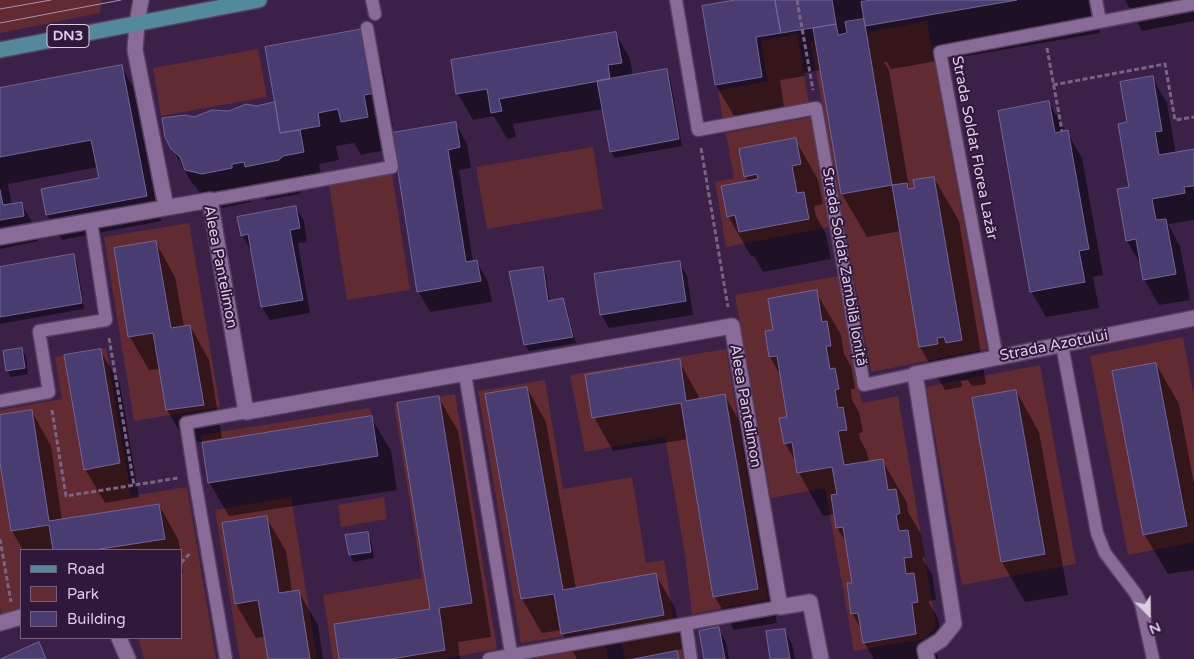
<!DOCTYPE html>
<meta charset="utf-8">
<style>
body{margin:0}
#map{position:relative;width:1194px;height:659px;overflow:hidden;background:#3b2147;font-family:"Varela Round",sans-serif}
canvas{display:block}
.legend{position:absolute;left:20px;top:549px;width:162px;height:90px;box-sizing:border-box;background:#30173c;border:1px solid #755f7f;margin:0;padding:6px 9px;list-style:none;font-size:15px;color:#dccce4}
.legend li{display:flex;align-items:center;gap:10px;height:25px}
.legend b{width:25px;border:1px solid #755f7f}
.north{position:absolute;left:1124px;top:589px;width:50px;height:50px;-webkit-text-stroke:4px #30173c;paint-order:stroke;rotate:157deg;font-size:14px;font-weight:700;line-height:20px;text-align:center;color:#dccce4}
.north::after{content:'';display:block;margin:auto;width:18px;height:22px;background:#dccce4;clip-path:polygon(50% 0,100% 100%,50% 72%,0 100%)}
</style>
<div id="map">
<canvas width="1194" height="659"></canvas>
<ul class="legend">
<li><b style="height:6px;background:#538a9b"></b>Road</li>
<li><b style="height:14px;background:#622a31"></b>Park</li>
<li><b style="height:14px;background:#493c71"></b>Building</li>
</ul>
<div class="north">N</div>
</div>
<script>
const g = document.querySelector('canvas').getContext('2d');
g.lineJoin = 'round';
function fillPath(path, color) { g.fillStyle = color; g.fill(path, 'evenodd'); }
function trace(path, color, width, dash) { g.strokeStyle = color; g.lineWidth = width; g.lineCap = dash ? 'butt' : 'round'; g.setLineDash(dash || []); g.stroke(path); }
function label(font, color, halo, rows, align = 'center') {
  g.font = font + ' "Varela Round",sans-serif'; g.lineWidth = 4; g.setLineDash([]); g.textBaseline = 'middle'; g.strokeStyle = halo; g.fillStyle = color; for (const [text, x, y, turn = 0] of rows) {
    g.save(); g.translate(x, y); g.rotate((+turn || 0) * Math.PI / 180); g.textAlign = isNaN(turn) ? turn : align; if (halo) g.strokeText(text, 0, 0); g.fillText(text, 0, 0); g.restore();
  }
}
const green = new Path2D(`
 M0,0H102L100,13L0,33Z
 M927,21L987,349L871,372L811,43Z
 M797,34L809,104L723,120L718,91L768,81L761,41Z
 M258,49L267,97L161,116L153,68Z
 M811,117L830,227L726,247L715,182L734,178L726,133Z
 M593,147L603,209L487,229L476,167Z
 M392,174L410,290L347,300L329,184Z
 M189,223L220,407L134,421L104,237Z
 M838,276L862,403L898,396L936,627L924,639L854,651L825,488L771,498L735,295Z
 M1183,337L1194,397V542L1128,555L1090,356Z
 M106,348L131,496L187,487L216,659H144L138,638H181V550H21V613L2,617L0,607V410L62,399L55,357Z
 M726,349L768,600L692,614L685,555L665,437L585,452L570,375Z
 M1040,365L1076,564L962,585L926,387Z
 M545,380L563,489L632,477L646,563L664,560L674,619L521,643L478,391Z
 M455,394L497,649L443,659H333L323,595L422,578L394,404Z
 M370,408L372,416L202,443L201,435Z
 M291,497L317,659H240L215,510Z
 M384,497L387,519L341,527L338,505Z
 M679,633L683,659H625L622,643Z
 M606,646L608,659H533Z`);
const shadow = new Path2D(`
 M743,0H1091L1096,8L1100,33L891,69L887,62H884L889,70L909,188L910,190L916,189L934,178L959,221L986,384L972,386L968,380L961,381L962,387L945,390L920,347L901,231L867,237L842,194L821,70L804,73L805,76L780,80L786,120L741,128L716,85Z
 M1125,0H1194V21L1142,31Z
 M363,30L382,64L393,127L383,129L386,150L361,155L354,143L336,146L339,160L319,164L323,185L302,189L299,194L266,200L263,195L250,198L251,202L222,208L206,204L196,187L192,183L172,148L194,119L276,103Z
 M616,34L630,59L633,76L667,71L670,77L682,146L615,158L611,152L604,109L513,124L516,137L507,139L494,116L473,120L458,94Z
 M121,66L136,92L161,221L62,240L47,215L100,179L98,167L8,184L12,205L21,203L36,229L38,241L0,249V89Z
 M1152,77L1167,103L1176,154L1194,151V220L1168,224L1180,246L1190,300L1159,305L1144,279L1142,267L1127,241L1130,188L1128,123Z
 M1049,103L1064,128V132H1067L1082,158L1103,275L1093,277L1099,308L1046,317L1031,291Z
 M456,124L467,144L471,168L459,170L473,262H477L488,282L492,302L430,312L418,291L393,134Z
 M795,139L818,180L823,204L814,206L816,216L826,234L831,259L763,272L754,256H751L728,216L749,183L745,176Z
 M296,207L304,221L307,242L298,243L310,313L270,320L262,307L252,248L250,249L242,235Z
 M156,243L175,277L184,327L190,326L209,360L222,438L187,444L167,410L160,369L149,370L130,337Z
 M73,256L77,262L84,309L0,324V268Z
 M679,262L687,276L693,315L609,328L601,314Z
 M542,268L546,275L550,302L562,300L566,306L576,343L529,351L525,345L510,273Z
 M816,292L841,335L844,354L851,366L855,389H851L852,400L859,412L863,432L859,433L860,439L867,452L869,462L882,460L907,503L908,512L921,534L925,557L922,558L932,574L936,600L928,601L938,618L942,645L936,646L938,659H874L864,642L862,631L852,613L854,584L848,545L837,528L835,514L823,516L799,473L797,464L785,443L789,418L781,376L770,357L775,331Z
 M22,350L26,356L28,374L11,377L7,370Z
 M100,350L120,384L139,497L105,503L85,469Z
 M679,361L698,395L699,400L725,396L744,429L777,623L734,630L715,597L688,439L613,451L594,417Z
 M1156,364L1179,404L1194,484V570L1168,574L1144,534Z
 M527,388L546,422L576,589L656,575L675,608L683,649L658,654L659,656L677,653L680,659H635V658L627,659H577L562,633L561,630L542,633L522,599L486,395Z
 M1016,391L1039,432L1068,595L1025,602L1002,562Z
 M438,397L458,431L491,637L458,642L460,659H341L431,610Z
 M32,412L51,446L62,520L159,505L178,539L180,550H23L12,531L0,455V417Z
 M371,417L391,451L397,490L229,516L209,482Z
 M266,517L286,551L292,592L298,591L318,625L323,659H269L266,636L256,638L236,604Z
 M367,533L371,540L374,558L354,562L350,555L347,536Z
 M181,559L183,573H181Z
 M718,629L726,642L729,659H706Z
 M784,630L792,644L795,659H771Z`);
const building = new Path2D(`
 M735,0H775L781,33L756,37L762,77L715,85L702,6Z
 M775,0H832L836,24L781,33Z
 M872,0H1017L865,26L861,2Z
 M864,19L892,185L841,194L813,28L836,24L838,35L847,33L845,22Z
 M363,29L375,93L364,95L368,117L341,122L338,109L318,113L320,126L280,133L265,47Z
 M616,32L622,63L608,65L610,79L499,99L502,111L491,113L487,89L456,94L451,60Z
 M122,65L147,196L46,215L41,189L99,178L91,140L0,157V88Z
 M667,69L679,139L610,152L597,81Z
 M1153,76L1162,131L1155,132L1159,155L1194,149V186L1184,187L1185,193L1152,199L1156,220L1166,219L1176,274L1143,280L1136,239L1126,241L1117,189L1129,187L1118,124L1127,122L1120,82Z
 M1049,101L1055,133L1068,130L1089,249L1079,251L1085,282L1030,292L998,111Z
 M275,102L280,133L300,130L304,152L283,156L279,160L245,167L244,162L232,164V168L202,174L185,170L180,157L171,149L165,137L162,118L185,115L194,117L212,110L229,111L246,104L256,106Z
 M456,122L460,147L448,150L466,262L477,260L481,281L417,292L392,133Z
 M796,138L801,164L792,166L797,193L804,192L809,219L739,232L735,215L727,217L721,186L758,179L757,174L744,177L739,149Z
 M934,177L962,340L946,343L944,337L937,338L938,344L919,347L892,185L907,183L908,189L915,188L913,180Z
 M0,190L3,205L22,202L24,216L0,220Z
 M296,206L300,228L290,230L303,300L261,307L248,234L241,236L237,217Z
 M156,241L171,328L190,325L204,405L166,410L153,333L128,337L114,248Z
 M74,254L82,303L0,317V267Z
 M680,261L686,301L600,315L594,274Z
 M543,267L548,301L563,298L573,337L524,345L509,272Z
 M817,290L822,322L827,321L831,346H826L830,369L835,368L839,389L835,390L838,408L843,407L847,430L838,431L844,465L883,459L888,490L896,489L900,513L896,515L899,531L908,530L912,557L904,558L906,574L914,573L918,602L912,603L916,634L863,643L858,613L851,614L847,583H852L843,527L836,528L831,495L837,494L832,467L797,473L792,442L784,444L779,418L787,417L777,356L769,357L765,331L773,330L768,299Z
 M22,348L25,368L6,371L3,351Z
 M101,349L120,463L84,470L64,355Z
 M680,359L686,401L725,394L758,589L713,597L681,403L592,418L585,375Z
 M1156,363L1187,526L1143,535L1112,371Z
 M527,387L563,590L656,573L664,615L561,634L554,594L521,599L485,394Z
 M1016,390L1045,554L1001,562L972,398Z
 M439,396L472,603L439,608L445,650L391,659H339L334,624L430,609L397,403Z
 M32,410L49,521L159,504L165,539L94,550H53L49,525L11,531L0,463V415Z
 M372,416L378,456L208,483L202,443Z
 M267,516L279,593L299,590L310,659H268L258,600L235,604L222,523Z
 M368,532L371,552L349,555L345,535Z
 M719,627L725,659H704L699,631Z
 M785,629L790,659H770L766,631Z
 M39,642L46,659H1Z
 M677,651L679,659H634Z`);
const path = new Path2D(`
 M797,0L813,90
 M1047,48L1062,131
 M1053,85L1165,64L1175,120L1194,117
 M701,148L728,307
 M109,338L134,485
 M52,410L66,496L178,478
 M0,539L11,602
 M181,563L190,553`);
const lane = new Path2D(`
 M372,0L375,14
 M676,0L698,130L816,108L864,385L915,374
 M1096,0L1100,21
 M210,200L392,167L367,28
 M1062,345L1097,533L1105,553L1136,594L1141,604L1153,659
 M997,358L940,52L1194,4
 M465,374L512,659
 M0,401L49,392L39,331L106,320L91,221
 M686,624L691,659
 M226,659L194,475L186,423L246,412
 M489,659L780,607`);
const street = new Path2D(`
 M141,0L137,23L135,50L166,207
 M0,237L210,200L246,412L732,326L780,607L810,602L821,659
 M0,623L21,617
 M119,638L128,659
 M927,659L925,650L941,640L954,624L915,374L1194,318`);
const primary = new Path2D(`
 M0,50L259,0`);
const tram = new Path2D(`
 M0,9L51,0
 M0,23L121,0`);
const shields = [
 [68,36,42]
];
const shieldNames = [
 ["DN3",68,36]
];
const streetNames = [
 ["Strada Soldat Florea Lazăr",974,148,79],
 ["Aleea Pantelimon",220,267,79],
 ["Strada Soldat Zambilă Ioniță",844,267,80],
 ["Strada Azotului",1054,346,-11],
 ["Aleea Pantelimon",745,406,80]
];
fillPath(green, '#622a31');
fillPath(shadow, '#0007');
fillPath(building, '#493c71');
trace(building, '#716695', 1);
trace(lane, '#553f60', 15);
trace(street, '#553f60', 18);
trace(primary, '#553f60', 18);
trace(path, '#7a6484', 3, [5, 2.5]);
trace(lane, '#886b97', 12);
trace(street, '#886b97', 15);
trace(primary, '#538a9b', 15);
trace(tram, '#a692af', 1);
for (const [x, y, w] of shields) { const box = new Path2D(); box.roundRect(x - w / 2, y - 11.5, w, 23, 4); g.fillStyle = '#30173c'; g.fill(box); trace(box, '#dccce4', 1); }
label('bold 14px', '#dccce4', null, shieldNames);
label('15px', '#dccce4', '#30173c', streetNames);
</script>
